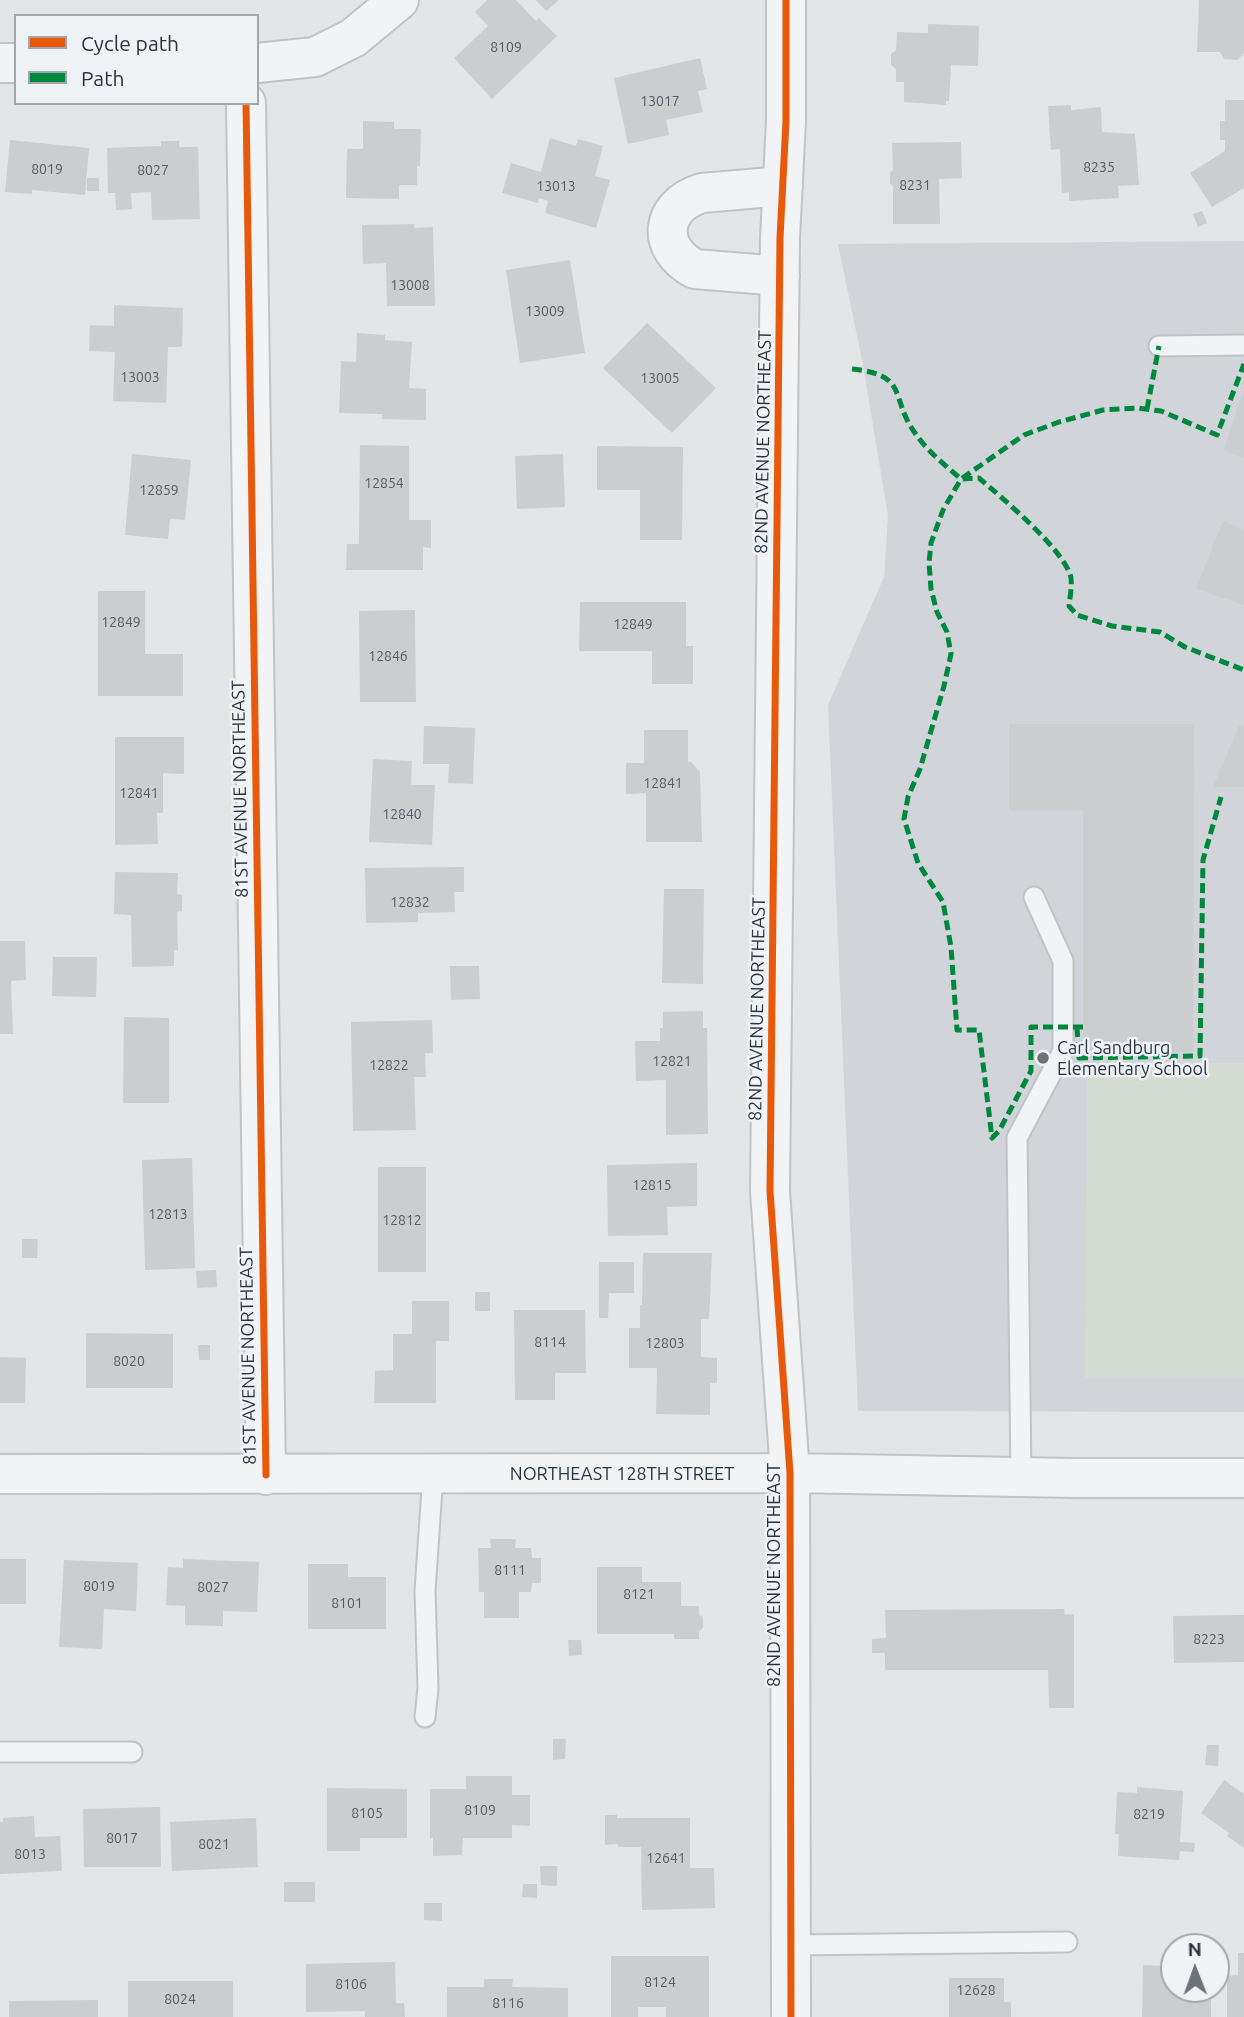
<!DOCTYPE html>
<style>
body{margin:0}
#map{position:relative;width:1244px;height:2017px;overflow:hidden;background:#e3e5e7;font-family:Ubuntu,sans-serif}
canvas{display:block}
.legend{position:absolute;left:14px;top:14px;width:245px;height:91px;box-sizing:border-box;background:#f0f3f6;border:2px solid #a1a7ad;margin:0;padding:9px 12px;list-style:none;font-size:21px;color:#2a3440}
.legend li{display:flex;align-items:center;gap:14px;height:35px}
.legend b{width:35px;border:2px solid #a1a7ad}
.north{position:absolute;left:1160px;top:1933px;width:70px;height:70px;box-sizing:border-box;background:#f0f3f6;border:2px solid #a1a7ad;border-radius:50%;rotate:359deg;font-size:19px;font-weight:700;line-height:28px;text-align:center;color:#2a3440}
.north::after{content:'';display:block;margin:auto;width:24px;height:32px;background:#6b727a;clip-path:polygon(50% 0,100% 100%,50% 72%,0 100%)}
</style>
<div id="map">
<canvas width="1244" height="2017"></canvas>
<ul class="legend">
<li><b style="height:9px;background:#e8590c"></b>Cycle path</li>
<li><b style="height:9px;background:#00873e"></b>Path</li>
</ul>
<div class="north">N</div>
</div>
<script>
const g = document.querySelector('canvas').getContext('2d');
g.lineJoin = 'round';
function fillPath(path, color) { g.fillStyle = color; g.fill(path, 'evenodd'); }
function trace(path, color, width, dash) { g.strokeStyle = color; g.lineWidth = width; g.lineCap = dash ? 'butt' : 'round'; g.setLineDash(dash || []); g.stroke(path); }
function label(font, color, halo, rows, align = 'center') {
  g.font = font + ' Ubuntu,sans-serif'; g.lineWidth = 5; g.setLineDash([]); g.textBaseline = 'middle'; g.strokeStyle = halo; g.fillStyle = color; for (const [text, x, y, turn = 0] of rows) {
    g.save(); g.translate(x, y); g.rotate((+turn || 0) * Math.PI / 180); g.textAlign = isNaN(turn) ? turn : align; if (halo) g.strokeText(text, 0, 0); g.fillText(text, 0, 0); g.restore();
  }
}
const built = new Path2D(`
 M1244,241V1412L858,1411L828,705L884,577L888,516L863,365L838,244Z`);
const green = new Path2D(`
 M1087,1063H1244V1378H1085Z`);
const building = new Path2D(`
 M487,0H516L536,21L539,18L557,36L492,99L454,58L488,26L475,12Z
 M536,0H559L546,11Z
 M1199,0H1244V53L1238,60L1224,59L1220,52H1197Z
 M928,24L979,26L978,66L951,65L949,101H946V105L904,102V82H896V69L891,65V54L896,50L897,32L928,33Z
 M700,58L707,89L698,91L703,112L666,120L669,135L628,144L614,78Z
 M1225,100H1244V188L1212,207L1190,173L1225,151V140H1220V121H1225Z
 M1071,105V110L1101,107L1102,132L1135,134L1139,185L1118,186L1119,198L1069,201V192L1062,193L1060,149L1051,150L1048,106Z
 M363,121L394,122V129H421L420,166H417V185H399V199L346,198L347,149H363Z
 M550,138L576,146L578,139L603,146L595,176L610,180L596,228L545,213L548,201L539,198L538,203L502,193L511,163L541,172Z
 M10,140L89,148L85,195L32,190V194L5,192Z
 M161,141H179V147H198L200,219L152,220L151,192L131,193L132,209L116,210L115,193H108L107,148L161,146Z
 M961,142L962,178L939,179L940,224H893V186L890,183V173L893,170L892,143Z
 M87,178H99V191H87Z
 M1202,211L1207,223L1198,227L1193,214Z
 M414,224V228L433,227L435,306H387L386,263L363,264L362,225Z
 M570,260L585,353L520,363L506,270Z
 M114,305L183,308L182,347H168L166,403L113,401L115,352L89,351L90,325L114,326Z
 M647,323L716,388L672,433L603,368Z
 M357,333L385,335V340L412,342L409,388L426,389V420L382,419V414L339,413L341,361L356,362Z
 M1243,391H1244V458L1224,450Z
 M360,445L409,446V520H431V548L423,547V570H346L347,544H359Z
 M597,446L683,447L682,540H640V490H597Z
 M132,454L191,460L185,520L170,519L168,539L125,535Z
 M563,454L565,507L517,509L515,456Z
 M1223,521L1244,530V605L1196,589Z
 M98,591H145V654H183V696H98Z
 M580,602H686V646H693V684H652V651H579Z
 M415,610L416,702H360L359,611Z
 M1009,724H1194L1193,1052L1083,1051V810H1009Z
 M424,726L475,728L473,784L448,783L449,764H423Z
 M1239,726H1244V787H1213Z
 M644,730H688V762H691L700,772L702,842H646V793L626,794V763H644Z
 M115,737H184V774L163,773V813H157L158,844L115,845Z
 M373,759L412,761L411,785H435L432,845L369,842Z
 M464,867V892H454L455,912L418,913V922L366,923L365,868Z
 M115,872L178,873L177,894L182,895V911L177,912L178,950H174V966L132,967L131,915L114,914Z
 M664,889H704L703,984L662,983Z
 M0,941H25L26,980L11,981L13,1034H0Z
 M53,957H97L96,997L52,996Z
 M450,966H479L480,999L451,1000Z
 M703,1011V1028H707L708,1134L666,1135V1080L636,1081L635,1041H660V1028H663V1012Z
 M124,1017L169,1018V1103H123Z
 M432,1020L433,1053H425L426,1077H414L416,1130L353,1131L351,1022Z
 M192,1158L195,1268L145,1270L142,1160Z
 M697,1163V1206L667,1207L668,1235L608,1236L607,1165Z
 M378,1167H426V1272H378Z
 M22,1239H38L37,1258H22Z
 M643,1253H712L709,1319H701V1357L717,1358V1383H710V1415L656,1414L657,1368H629V1328H640V1305H642Z
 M599,1262H634V1293H609L608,1318H599Z
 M216,1270L217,1287L197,1288L196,1271Z
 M475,1292H490V1311H475Z
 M412,1301H449V1341H436V1403H374L375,1371L393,1370V1334H412Z
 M514,1310H585L586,1373H555V1400H515Z
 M86,1333L173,1334V1388H86Z
 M198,1345H210V1360H199Z
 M0,1357L26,1358L25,1403H0Z
 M490,1539H516L515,1548H531L532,1558H541V1583H532L531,1592H519V1618H484V1592H479L478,1548H491Z
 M0,1559H26V1604H0Z
 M183,1559L259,1562L257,1612L223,1611V1626L185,1625V1606L166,1605L168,1567L183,1568Z
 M64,1560L138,1563L136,1611L104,1609L102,1649L59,1647Z
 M308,1564H348V1577H386V1629H308Z
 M597,1567H642V1582H681V1606H699V1615L703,1617V1628L699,1631V1639H674V1634H597Z
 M1064,1609L1065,1615L1074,1614V1708H1049L1048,1670H885V1653H872V1639L886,1638L885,1610Z
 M1244,1615V1662L1174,1663L1173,1616Z
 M568,1640H581L582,1655L569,1656Z
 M553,1739H566L565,1759L553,1760Z
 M1207,1745H1219L1218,1766L1205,1765Z
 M466,1776H512V1795H530V1826L512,1825V1838H463L462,1855L433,1856V1838H430V1789H466Z
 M1224,1780L1244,1794V1848L1227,1836L1229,1833L1201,1813Z
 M1137,1787L1183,1791L1180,1842L1195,1843L1194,1852L1180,1851L1179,1860L1118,1856L1119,1834H1115L1117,1792L1137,1793Z
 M327,1788L407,1789V1838H360V1851H327Z
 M160,1807L161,1867H84L83,1809Z
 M605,1815H617V1818H690V1868H714L715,1908L642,1910L641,1847H618V1844L605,1845Z
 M34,1816L35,1837L60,1836L62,1871L0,1874V1822H3V1818Z
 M256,1818L258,1867L172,1871L170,1822Z
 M540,1866H557V1886L541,1885Z
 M284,1882H315V1902H284Z
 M523,1884H537V1898L522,1897Z
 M424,1903H442V1921L424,1920Z
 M1238,1953H1244V2017H1227V1976L1238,1975Z
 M611,1956H709V2017H666V2007H638V2017H611Z
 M395,1962L396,2003H404L405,2017H365V2011L306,2012V1964Z
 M1143,1965L1167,1966V1971H1174V1989H1211V2017H1142Z
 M949,1978H1004V2002H1011V2017H949Z
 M484,1979H513L512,1987L568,1988V2017H447V1987H484Z
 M128,1981H233V2017H128Z
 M98,2000V2017H9V2001Z`);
const lane = new Path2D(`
 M1159,346L1244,345
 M1021,1477L1017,1138L1063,1051V961L1034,897
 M425,1717L428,1688L425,1591L433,1474
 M0,1752H132
 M791,1945L1067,1942`);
const street = new Path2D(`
 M786,0V121L780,238L770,1191L790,1473L791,2017
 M0,63H16
 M257,63L315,57L353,38L399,0
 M246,103L266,1475
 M780,276L695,269C656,249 659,206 702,193L783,186
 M0,1474L790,1473L1076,1478H1244`);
const quiet = new Path2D(`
 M852,369C910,375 889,397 915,433C927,451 945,465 961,479L979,478C1001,497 1066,551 1071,578C1072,587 1070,597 1069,606L1077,615L1112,626L1160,632L1185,647L1244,670
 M1147,409L1159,346
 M1077,1027L1079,1058L1200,1056L1203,860L1221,797
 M1083,1027H1031V1071L999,1131L992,1138L979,1030H957L951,947L943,902L918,863L904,819L908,797L920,769L944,686L951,654L947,632L937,612L931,589L929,563L931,543L943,510L961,479L1024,435L1059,422L1103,410L1137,408L1161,411L1217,435L1244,364`);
const cycleway = new Path2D(`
 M786,0V121L780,238L770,1191L790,1473L791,2017
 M246,103L266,1475`);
const markers = [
 [1043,1058,7,"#6b727a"]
];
const numberNames = [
 ["8109",506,47],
 ["13017",660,101],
 ["8235",1099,167],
 ["8019",47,169],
 ["8027",153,170],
 ["8231",915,185],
 ["13013",556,186],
 ["13008",410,285],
 ["13009",545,311],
 ["13003",140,377],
 ["13005",660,378],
 ["12854",384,483],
 ["12859",159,490],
 ["12849",121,622],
 ["12849",633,624],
 ["12846",388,656],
 ["12841",663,783],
 ["12841",139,793],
 ["12840",402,814],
 ["12832",410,902],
 ["12821",672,1061],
 ["12822",389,1065],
 ["12815",652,1185],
 ["12813",168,1214],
 ["12812",402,1220],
 ["8114",550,1342],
 ["12803",665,1343],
 ["8020",129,1361],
 ["8111",510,1570],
 ["8019",99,1586],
 ["8027",213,1587],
 ["8121",639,1594],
 ["8101",347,1603],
 ["8223",1209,1639],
 ["8109",480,1810],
 ["8105",367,1813],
 ["8219",1149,1814],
 ["8017",122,1838],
 ["8021",214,1844],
 ["8013",30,1854],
 ["12641",666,1858],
 ["8124",660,1982],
 ["8106",351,1984],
 ["12628",976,1990],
 ["8024",180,1999],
 ["8116",508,2003]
];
const streetNames = [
 ["82ND AVENUE NORTHEAST",763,442,-89],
 ["81ST AVENUE NORTHEAST",240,789,-91],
 ["82ND AVENUE NORTHEAST",757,1009,-89],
 ["81ST AVENUE NORTHEAST",248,1356,-91],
 ["NORTHEAST 128TH STREET",622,1474],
 ["82ND AVENUE NORTHEAST",774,1575,-90]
];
const poiNames = [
 ["Carl Sandburg",1057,1048],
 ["Elementary School",1057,1069]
];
fillPath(built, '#d1d5da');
fillPath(green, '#d4dbd3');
fillPath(building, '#cbcdcf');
trace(lane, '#c1c3c5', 23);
trace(street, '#c1c3c5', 42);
trace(lane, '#f1f3f4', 19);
trace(street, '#f1f3f4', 38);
trace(quiet, '#00873e', 5, [10, 5]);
trace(cycleway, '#e8590c', 7);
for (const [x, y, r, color] of markers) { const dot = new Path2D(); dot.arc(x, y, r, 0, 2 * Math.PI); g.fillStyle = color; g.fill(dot); trace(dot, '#f0f3f6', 2.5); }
label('14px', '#535b64', null, numberNames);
label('18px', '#2a3440', '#f0f3f6', streetNames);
label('18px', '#2a3440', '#f0f3f6', poiNames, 'left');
</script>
